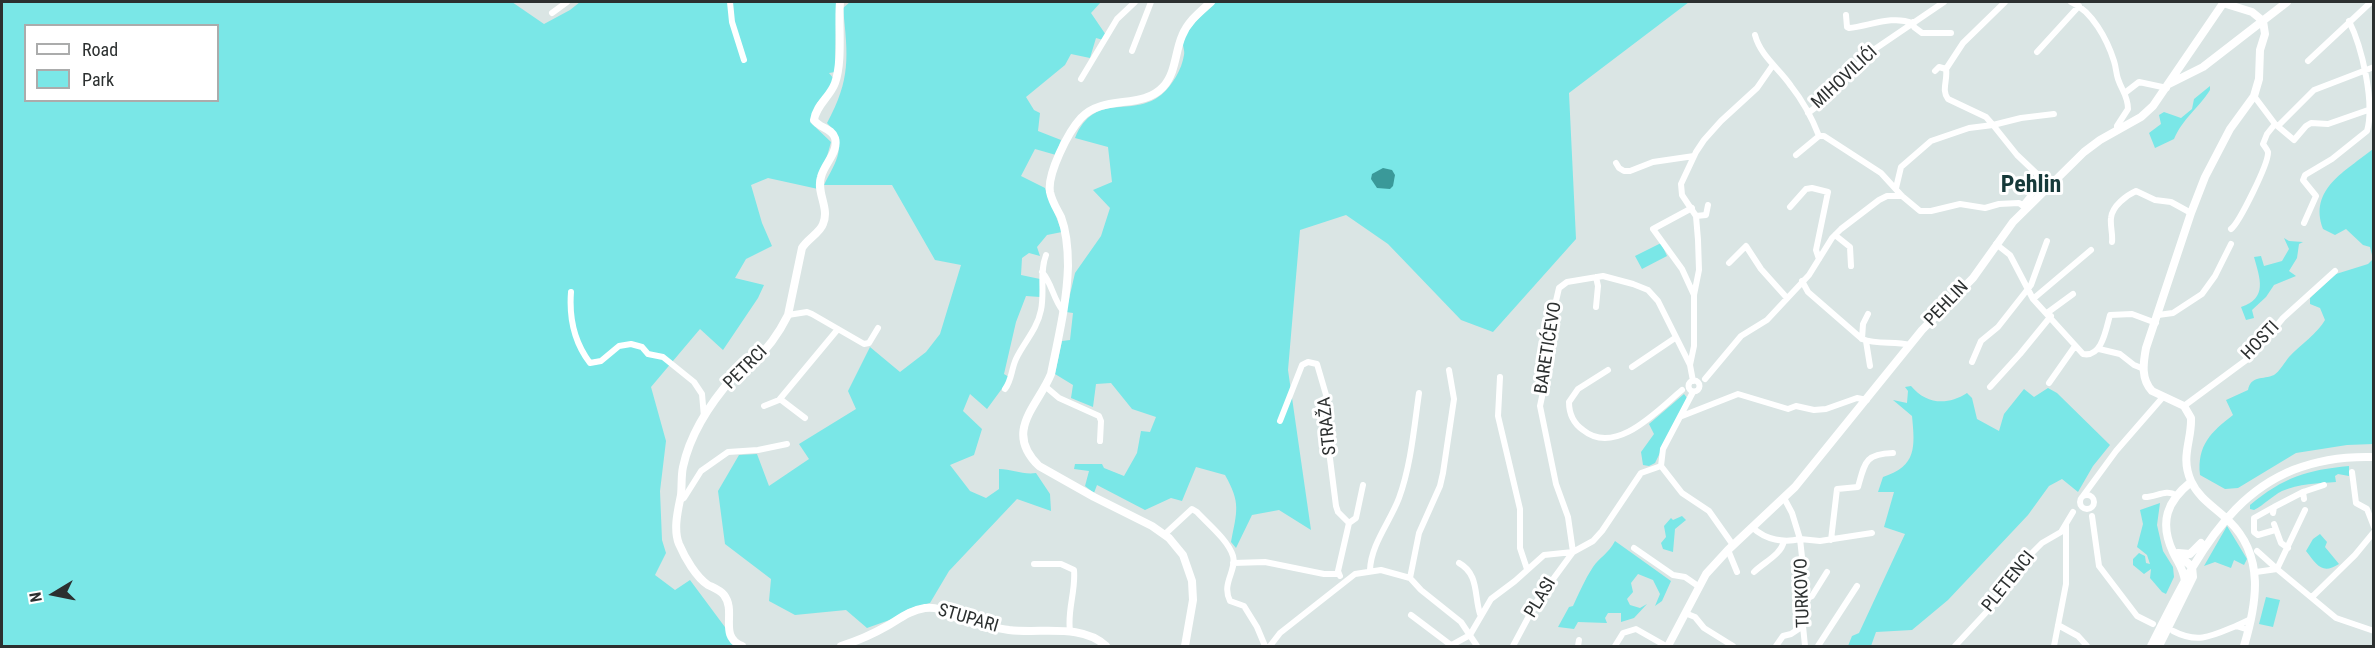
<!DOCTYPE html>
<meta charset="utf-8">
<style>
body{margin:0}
#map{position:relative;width:2375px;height:648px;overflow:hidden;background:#dae5e4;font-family:"Roboto Condensed",sans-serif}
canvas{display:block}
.frame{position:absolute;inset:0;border:3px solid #2c3030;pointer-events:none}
.legend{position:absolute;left:24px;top:24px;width:195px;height:78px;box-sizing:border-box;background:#fff;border:2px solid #abacac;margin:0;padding:8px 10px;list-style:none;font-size:18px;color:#2c3030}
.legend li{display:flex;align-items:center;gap:12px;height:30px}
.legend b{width:30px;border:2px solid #abacac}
.north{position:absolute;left:24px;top:564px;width:60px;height:60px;-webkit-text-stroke:4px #fff;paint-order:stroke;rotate:260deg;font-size:16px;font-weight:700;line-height:24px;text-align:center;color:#2c3030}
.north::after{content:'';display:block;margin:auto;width:21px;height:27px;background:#2c3030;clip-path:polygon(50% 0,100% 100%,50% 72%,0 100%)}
</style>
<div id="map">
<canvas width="2375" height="648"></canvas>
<div class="frame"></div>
<ul class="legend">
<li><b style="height:8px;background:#fff"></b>Road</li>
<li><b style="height:16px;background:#7ae7e7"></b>Park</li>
</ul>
<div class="north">N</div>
</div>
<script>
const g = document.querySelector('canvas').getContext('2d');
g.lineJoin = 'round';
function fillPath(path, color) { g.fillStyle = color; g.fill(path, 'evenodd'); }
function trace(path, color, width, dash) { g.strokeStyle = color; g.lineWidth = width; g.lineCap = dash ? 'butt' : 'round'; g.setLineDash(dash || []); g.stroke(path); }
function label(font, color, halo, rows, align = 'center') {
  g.font = font + ' "Roboto Condensed",sans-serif'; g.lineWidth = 6; g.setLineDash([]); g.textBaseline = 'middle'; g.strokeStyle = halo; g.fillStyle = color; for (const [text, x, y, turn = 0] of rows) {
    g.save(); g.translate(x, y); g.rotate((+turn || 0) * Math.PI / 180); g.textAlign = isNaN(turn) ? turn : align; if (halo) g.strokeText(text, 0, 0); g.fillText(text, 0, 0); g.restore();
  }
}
const green = new Path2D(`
 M2,2H512L544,24L570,10L580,2H836L835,72L829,73L834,79L827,92L817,103L810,122L831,142L818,189L768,178L751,185L762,223L772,246L746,259L735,278L764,285L758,298L723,350L700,329L651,387L666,441L660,491L662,540L666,553L655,575L675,590L690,580L739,646H2ZM26,26H218V100H26Z
 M850,2H1101L1091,13L1106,35L1103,40L1096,38L1090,58L1071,54L1065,65L1026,97L1034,110L1040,113L1038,131L1061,140L1056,155L1035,149L1021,176L1045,188L1062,232L1047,235L1037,247L1040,256L1029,253L1022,258L1021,275L1040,279V297L1026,296L1016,322L1004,374L1009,377V379L987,409L970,394L963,411L982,429L974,455L950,465L970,491L986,498L999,489V469C1012,469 1023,475 1036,473L1050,494L1051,511L1017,499L949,571L930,603L908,609L895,618L867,628L846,610L795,615L769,601L771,579L725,544L718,491L739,455L757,454L769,486L809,459L799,444L856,409L848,391L870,347L900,372L926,352L940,334L961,265L935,260L892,185H824C836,161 849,145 827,123C851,79 848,57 843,8Z
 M1216,2H1689L1569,93L1576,239L1493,332L1461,320L1388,244L1346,215L1300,230L1288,370L1311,530L1279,510L1252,515L1236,548L1231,542C1237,511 1241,503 1225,475L1196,467L1182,501L1171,498L1145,510L1097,485L1094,493L1085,486L1089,471L1074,469L1075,464H1102L1104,468L1124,476L1137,453L1141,431L1150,432L1156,417L1132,409L1111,383L1096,384L1093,407L1071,398L1073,385L1055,374L1062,341L1070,340L1073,313L1066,312L1075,273L1101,236L1110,208L1093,190L1112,182L1108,147L1075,138C1095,90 1131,119 1161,95C1172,86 1182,69 1184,55C1185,50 1182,45 1183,41C1188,26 1205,13 1216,2Z
 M2210,86V90C2198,109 2183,118 2174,139L2155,148L2149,133L2161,124L2159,115L2164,112L2181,118L2192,109L2194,99Z
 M2373,149V444L2347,445L2296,453L2238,488L2225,489L2200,475C2197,445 2211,432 2233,415L2226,400L2248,390C2251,375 2263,380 2274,375C2279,372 2285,362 2289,357C2300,345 2318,333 2325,320L2320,308L2310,304V298L2336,274L2368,264L2373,259L2370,247L2363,245L2346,229L2335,235L2323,229C2308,189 2346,171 2373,149Z
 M2284,238L2289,241L2303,242L2299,244L2297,258L2289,271L2296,276L2274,285L2266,297L2252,310L2254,318L2246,320L2241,307C2268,298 2260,279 2254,257L2261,256L2264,266L2282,261L2289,249Z
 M1661,243L1667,256L1642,269L1635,256Z
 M1911,386C1926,404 1947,406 1967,393L1972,398L1977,419L1999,431L2004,414L2024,389L2034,397L2048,388L2057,393L2110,445L2093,466L2078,492L2062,479L2049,486L2028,515L1948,600L1912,630L1876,632L1871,646H1848L1852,636L1859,633L1905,534L1884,527L1894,492H1878L1883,477C1917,466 1915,447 1912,416L1893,400L1907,403L1908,391L1905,387Z
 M1684,394L1687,398L1655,463L1649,466L1643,465L1641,452L1654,434L1649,424Z
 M2349,466V476L2338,474L2335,476L2336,482C2319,483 2298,484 2282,491C2272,496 2264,505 2254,510L2250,509V505C2284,477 2307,470 2349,466Z
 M2160,503L2157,525L2163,551L2173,567L2174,577L2166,594L2162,592L2150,578L2151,569L2144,574L2133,565V559L2139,553L2145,556L2146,563L2150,564L2147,555L2137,547L2143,524L2140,510Z
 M1682,516L1686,520L1675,529L1673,552L1663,549L1661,543L1666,537L1664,526L1671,518L1673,520Z
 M2227,526L2247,559L2244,565L2234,560L2231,568L2215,562L2204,566Z
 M2320,534L2327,542L2325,547L2339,564C2322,575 2317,565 2306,551L2313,539Z
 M1615,541L1671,581L1662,601L1655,606L1660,594L1653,580L1638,574L1631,583L1633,592L1627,599L1630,605L1640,608L1647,604L1634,618L1621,622V613H1608L1605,618L1607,623L1578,622L1574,629L1558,627L1569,607L1573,606C1579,593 1585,579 1593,567C1600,557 1608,554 1615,541Z
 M2266,597L2280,600L2273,627L2259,624Z`);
const water = new Path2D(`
 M1383,168L1392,170L1395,175L1393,186L1390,189L1377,188L1371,179L1372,174Z`);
const street = new Path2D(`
 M730,2L732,22L744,60
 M2005,2L1963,43L1946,69C1948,80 1941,90 1948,99L1986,117L1993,125L2021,118L2054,114
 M2071,2C2092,11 2107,39 2114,61C2116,67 2116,73 2118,79C2122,91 2128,96 2128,109L2117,126V131
 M552,13L567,2
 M1846,15L1847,27L1849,28C1869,26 1893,15 1912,23
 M1913,22L1914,27L1922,33H1951
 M1755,35C1761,57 1779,68 1791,86C1803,101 1812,118 1819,136H1824L1881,173L1902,196L1920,211H1931L1960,204L1985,208L1999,204L2019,203L2026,208
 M1132,51L1151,2
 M2037,52L2079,6
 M2308,61L2371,2
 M1935,71L1939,67L1946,69
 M1081,79L1117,19L1135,2
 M2126,92L2139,82L2167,88
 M2254,96L2275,124L2294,140L2306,126L2311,123L2328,124L2371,109
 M1808,113L1820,104L1872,51L1944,2
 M2278,126L2314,90L2374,67
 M1796,155L1819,136
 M1616,163L1619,168L1624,171H1630L1653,162L1694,156
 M1896,188L1901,167L1931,141L1969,128L1993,125L2017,155L2036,173L2039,179V185L2023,205
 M1790,207L1806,189L1812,188L1828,192L1816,250L1819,259
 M1692,208L1653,229L1682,269L1694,295
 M1696,216L1706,215L1708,205
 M2304,223L2316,196L2303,180L2305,175L2332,159L2367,131C2375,103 2362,47 2349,21
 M2231,229C2239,223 2269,163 2268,152C2267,149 2265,147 2263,144L2267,134L2275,124
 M1835,235L1850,247L1851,266
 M2112,242C2113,234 2110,226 2111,218C2112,206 2127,195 2136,191L2155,200L2171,202L2191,213
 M1996,244L2010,255L2033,299L2083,354C2102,358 2106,329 2110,315L2132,314L2156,323
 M1729,263L1746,246L1761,269L1787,298
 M1042,272C1052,283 1053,299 1063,311
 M1596,277L1598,286L1596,307
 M1802,281L1808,292L1862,339C1877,345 1894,341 1910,345
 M571,292C569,318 574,342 590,363L601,361L619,346L631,344L642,347L648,354L663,357L694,382L702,394L704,417
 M2033,299L2091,250
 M2047,313L2073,294
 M788,315L807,312L812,314L864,344L869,343L878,328
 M2158,315L2173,313L2202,294L2215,276L2231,244
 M1862,339L1863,324L1868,314
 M1866,341L1870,366
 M2099,349L2120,354L2134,365L2144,369
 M1972,362L1981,341L1998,327L2031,285L2047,241
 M1690,365L1694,346V295L1699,270L1698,240L1696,216L1682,195L1681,184L1696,152L1704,140L1721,121L1757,88L1773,65
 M1632,367L1675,338
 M1608,370L1578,389L1569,402C1569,414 1573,423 1583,430C1616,457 1659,409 1682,390
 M1500,377L1498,416L1520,509V548L1527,569
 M1705,379L1741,336L1767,320L1809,275L1832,238L1841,229L1879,200L1887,196H1902
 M1688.5 386a5.5 5.5 0 1 1 11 0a5.5 5.5 0 1 1-11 0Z
 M2049,383L2075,346
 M1046,387L1059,398L1099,416L1101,421L1100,441
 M1990,387L2020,354L2051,316
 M1005,389C1012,380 1011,370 1016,359C1024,342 1037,330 1041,310C1045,291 1039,273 1046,255
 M780,399L805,418
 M764,406L779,400L838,329
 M2184,406L2253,355L2283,318L2335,271
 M1682,416L1738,394L1788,409L1796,406L1814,410L1826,409L1857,398L1867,400
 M1280,421L1302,365L1308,362L1317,364L1329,405L1328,443L1336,506L1338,512L1349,523
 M1661,466L1663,449L1693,392
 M2352,472L2356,503L2367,509L2374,527
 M2303,492L2324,485
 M2080 502a7 7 0 1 1 14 0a7 7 0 1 1-14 0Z
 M2083,496L2116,451L2163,397
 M2145,497C2156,497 2166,489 2176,495
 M1784,498L1792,513L1800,539L1820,541L1872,533
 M680,500L684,498L701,471L728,452L758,450L787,444
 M2272,508L2254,518V532L2258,535L2275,530
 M2273,513L2274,507L2303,492L2304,499
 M2092,516L2099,566L2137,616L2153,624
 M1349,523L1356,518L1363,485
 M2274,524L2281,543L2288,548
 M1753,528C1766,540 1784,543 1800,539L1805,584L1803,626L1805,646
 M1165,534L1192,509L1197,512C1208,524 1228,540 1233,556C1237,571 1221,583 1230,601L1244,606L1257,627L1265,646
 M1831,540L1837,489L1858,487C1865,462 1865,454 1893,453
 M1634,548L1673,575L1685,577L1698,586
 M1728,550L1737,572
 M2257,551L2277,569L2305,510
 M1233,563L1265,562L1324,574H1339
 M1459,563C1479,574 1474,595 1480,614
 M1034,564H1061L1074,570C1076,591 1067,610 1070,631
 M1370,570C1371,544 1390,522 1399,498C1411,465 1414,428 1419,393
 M1754,572C1764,562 1781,555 1784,541
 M2256,572L2277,569L2336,618L2374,631
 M1340,576L1338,571L1349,523
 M1410,578L1419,533L1440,486L1443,473L1454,399L1449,370
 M1410,578L1421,590L1461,622L1477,646
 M2312,597L2355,555L2374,532
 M1804,600L1812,596L1827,572
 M1685,613L1695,617L1704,628L1733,646
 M1411,615L1452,646
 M2058,625L2078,636L2087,646
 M2249,630L2236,626L2251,619
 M2173,631C2198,644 2212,636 2236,626
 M1270,646L1280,633L1355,574L1381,570L1410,578
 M1450,646L1470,635L1491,599L1515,581L1544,555L1573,552L1593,541L1602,531L1641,473L1661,466L1682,493L1709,511L1733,545
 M1513,646L1537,601L1573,552L1568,517L1556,484L1540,406L1550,360L1549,331L1559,288L1567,282L1603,276L1633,284L1648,290L1658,301L1690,365L1693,381
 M1578,646L1579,640
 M1615,646L1623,633L1636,629L1666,646
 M1776,646L1783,636L1791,634L1803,626
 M1818,646L1857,586
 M1955,646L2004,593L2015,573L2032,553L2042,543L2061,532L2073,512
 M2054,646L2066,584V525`);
const secondary = new Path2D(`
 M2223,3L2252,12L2263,21
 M2169,84L2203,67L2287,2
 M2178,553L2190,554L2201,543
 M2185,582C2184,569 2178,563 2173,552C2159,522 2167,501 2191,482
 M742,646C718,636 737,612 724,595C720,590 714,588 708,585C696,577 685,558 679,544C673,529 678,510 681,495C682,486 681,476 683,467C690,434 712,401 734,376C739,371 747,367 753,362C768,349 779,333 788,315L802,248C807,239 820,233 823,224C830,208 816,193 821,177C824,164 839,152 835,138C832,128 819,128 814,120C816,105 830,97 835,83C843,60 838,26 840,2
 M841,646C857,641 873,634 887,626C899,619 910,610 925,608C939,606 947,613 959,619C975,625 992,627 1009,630C1041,634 1081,623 1106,646
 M1185,646L1193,600L1192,581L1183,555L1169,538L1152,526L1094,497L1039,466C1003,431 1038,406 1051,374C1058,339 1067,303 1068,266C1068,250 1067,233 1061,217C1057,209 1052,202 1050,192C1047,174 1068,132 1081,118C1103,94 1142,110 1163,87C1176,73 1175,52 1182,36C1188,21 1200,12 1211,2
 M1668,646L1706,574L1728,550L1795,487L1922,330L1973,278L2013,222L2084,152L2100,140L2141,117L2153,106L2224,2
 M2151,646C2201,547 2243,453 2374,457
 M2159,646L2193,577L2192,567L2178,554
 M2244,646C2257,603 2265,556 2229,521C2216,508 2199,499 2191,481C2180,456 2192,441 2191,418L2184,406L2152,391C2141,379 2143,364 2146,348L2191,213L2205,177L2230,129L2254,96L2259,79L2260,50L2265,34L2263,21`);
const streetNames = [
 ["MIHOVILIĆI",1845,78,-43],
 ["PEHLIN",1947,304,-46],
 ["HOSTI",2261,341,-46],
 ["BARETIĆEVO",1549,348,-81],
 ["PETRCI",746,368,-45],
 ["STRAŽA",1328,426,-96],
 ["PLETENCI",2009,582,-51],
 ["TURKOVO",1803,593,-92],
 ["PLASI",1541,598,-59],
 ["STUPARI",968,619,16]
];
const districtNames = [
 ["Pehlin",2031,186]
];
fillPath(green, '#7ae7e7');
fillPath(water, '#3a9999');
trace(street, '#fff', 6);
trace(secondary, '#fff', 8);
label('18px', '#2c3030', '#fff', streetNames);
label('bold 24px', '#163939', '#fff', districtNames);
</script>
